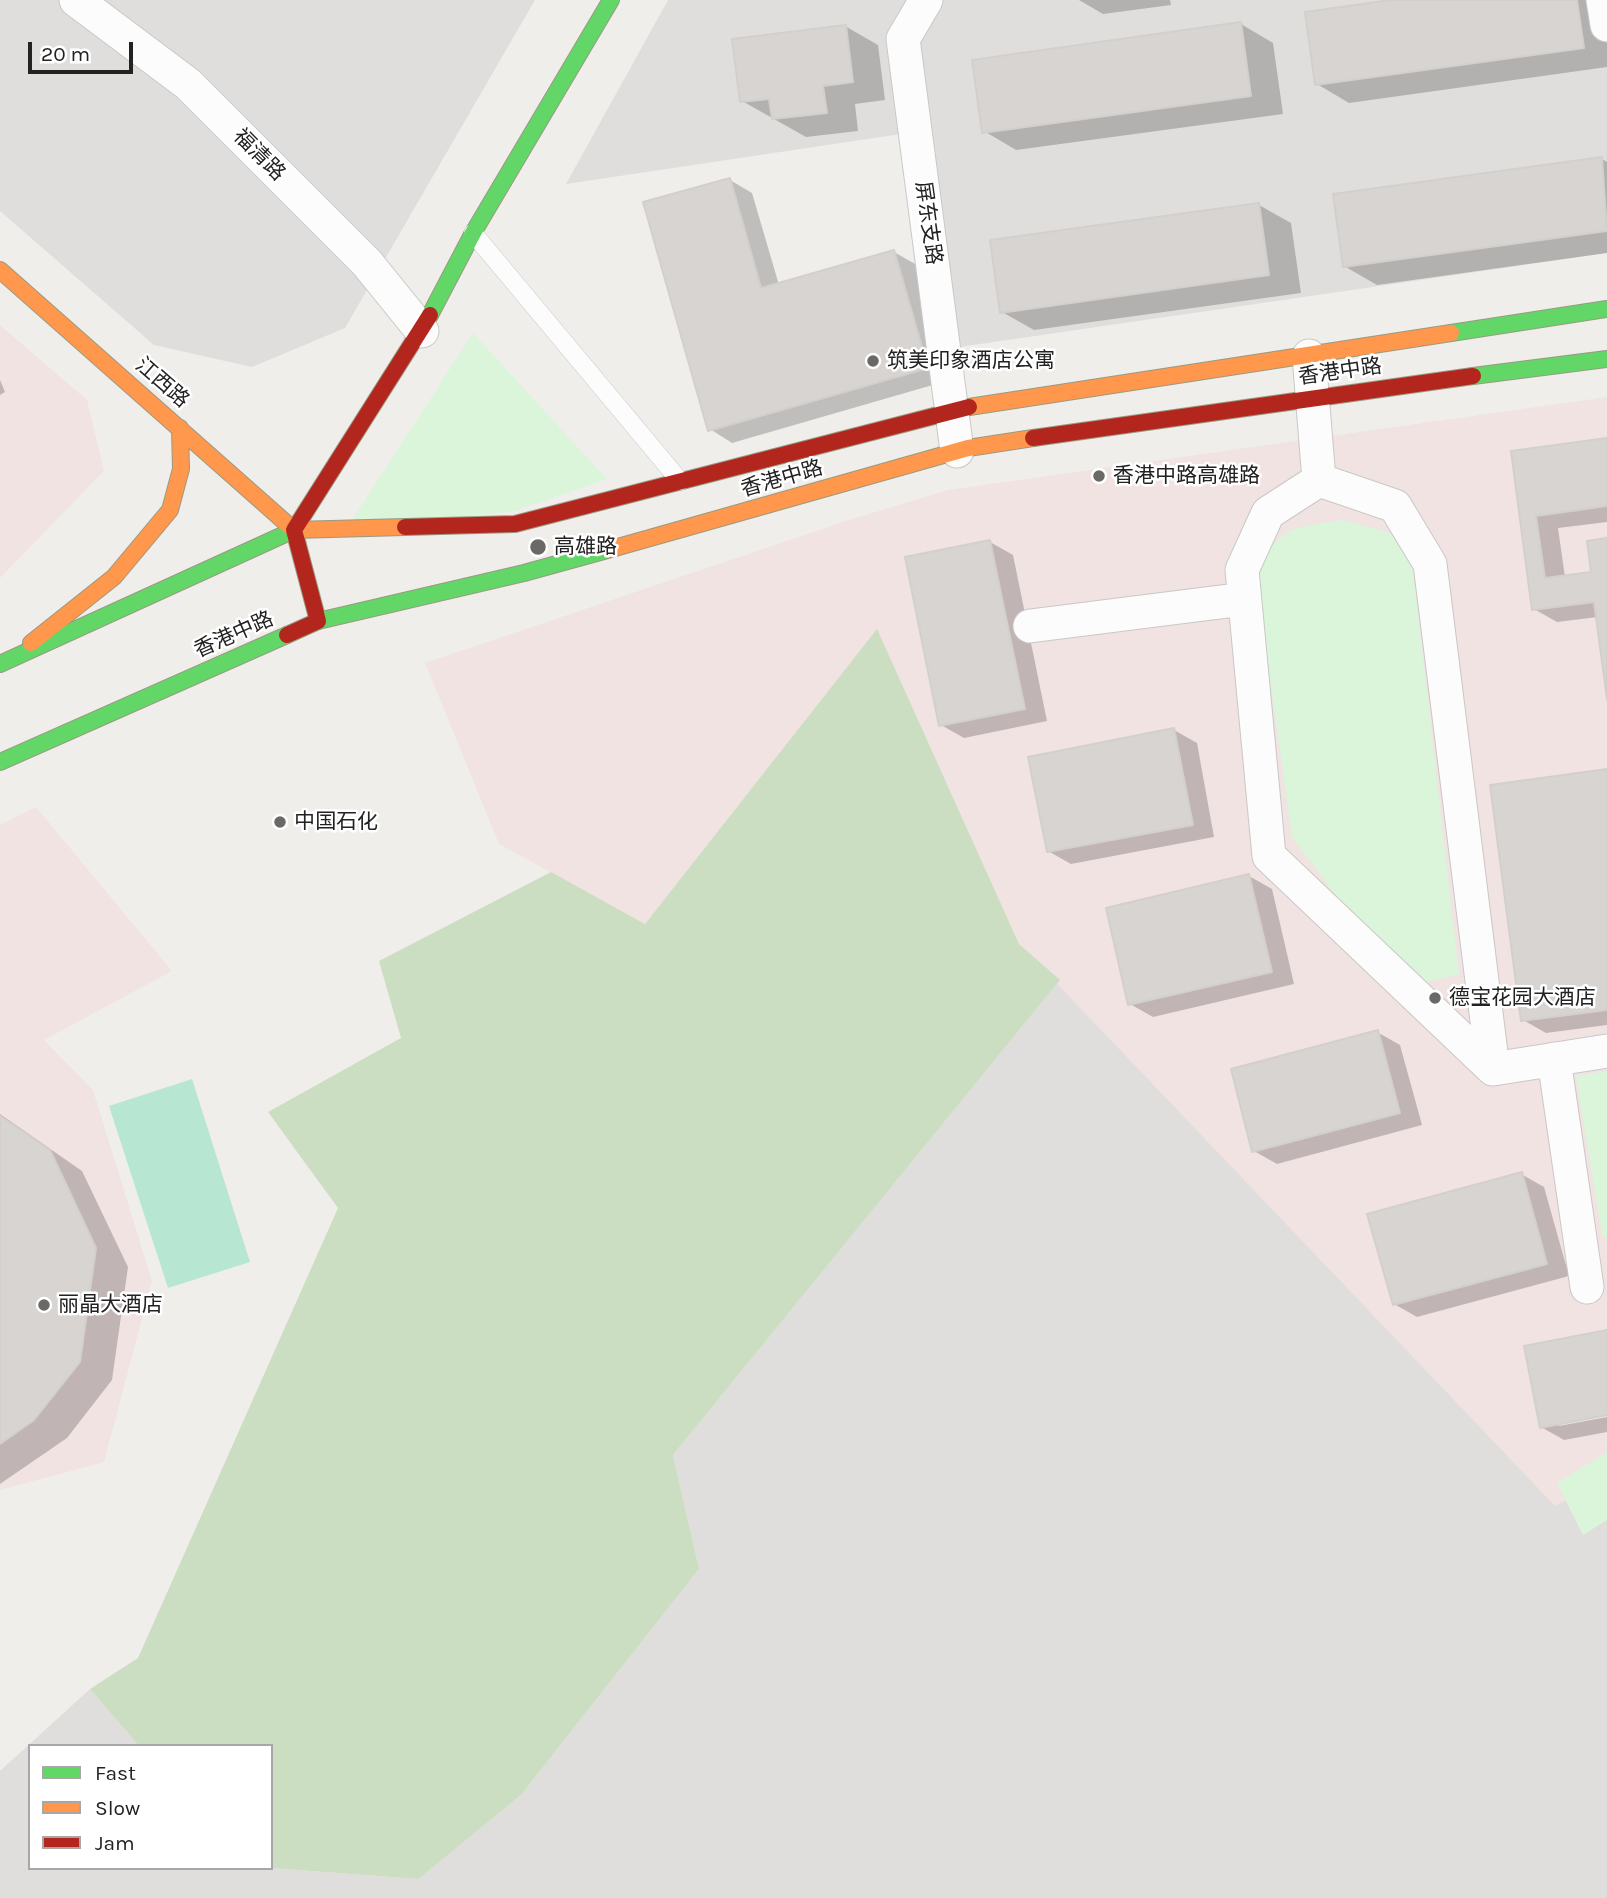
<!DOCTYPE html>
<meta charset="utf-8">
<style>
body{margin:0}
#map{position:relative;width:1607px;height:1898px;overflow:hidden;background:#f0eeeb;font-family:Karla,sans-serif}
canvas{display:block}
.legend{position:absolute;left:28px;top:1744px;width:245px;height:126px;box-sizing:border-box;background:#fff;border:2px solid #a7a7a7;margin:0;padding:9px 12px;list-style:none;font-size:21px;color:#222}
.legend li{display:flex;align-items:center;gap:14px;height:35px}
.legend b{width:35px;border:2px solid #a7a7a7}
.scale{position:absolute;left:28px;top:42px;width:105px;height:32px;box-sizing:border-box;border:4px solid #222;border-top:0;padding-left:9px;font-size:21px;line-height:24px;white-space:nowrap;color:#222;-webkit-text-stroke:5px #fff;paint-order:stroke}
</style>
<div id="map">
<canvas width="1607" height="1898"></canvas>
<ul class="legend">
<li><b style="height:9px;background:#63d668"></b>Fast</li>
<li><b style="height:9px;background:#ff974d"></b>Slow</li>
<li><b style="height:9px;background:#b3261e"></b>Jam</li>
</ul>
<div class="scale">20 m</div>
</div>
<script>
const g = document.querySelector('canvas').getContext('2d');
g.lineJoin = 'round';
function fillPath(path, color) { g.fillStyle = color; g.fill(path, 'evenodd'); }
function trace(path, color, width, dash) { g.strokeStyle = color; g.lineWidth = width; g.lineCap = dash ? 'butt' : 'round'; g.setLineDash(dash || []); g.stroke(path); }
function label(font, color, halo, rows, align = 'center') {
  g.font = font + ' Karla,"Noto Sans SC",sans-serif'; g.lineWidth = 5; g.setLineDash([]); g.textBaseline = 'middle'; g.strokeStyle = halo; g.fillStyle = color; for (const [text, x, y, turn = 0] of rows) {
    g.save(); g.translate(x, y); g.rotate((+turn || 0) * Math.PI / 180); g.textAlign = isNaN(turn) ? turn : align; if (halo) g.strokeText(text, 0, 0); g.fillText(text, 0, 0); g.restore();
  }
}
const residential = new Path2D(`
 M0,0H535L345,328L252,367L154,345L0,211Z
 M668,0H1607V253L952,348L921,131L566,184Z
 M1060,980L1607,1477V1898H0V1771L90,1689L139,1746H30V1868H271L417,1879L521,1795L699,1569L673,1455Z`);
const commercial = new Path2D(`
 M0,325L87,400L104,471L0,578Z
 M1607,397V1477L1555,1506L1019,944L877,630L645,924L499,844L425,663L849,520L948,490Z
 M36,807L172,971L44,1040L93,1090L152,1281L104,1462L0,1490V825Z`);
const forest = new Path2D(`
 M877,629L1019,944L1060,980L673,1455L699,1569L521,1795L418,1879L271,1868V1746H139L90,1689L138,1658L338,1208L268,1112L401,1038L379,961L551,872L645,924Z`);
const park = new Path2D(`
 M473,333L607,479L515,511L345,531Z
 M1343,520L1393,534L1413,569L1459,975L1404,986L1292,837L1255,573C1280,526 1293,527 1343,520Z
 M1607,1071V1239L1602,1235L1576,1076Z
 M1607,1452V1520L1583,1535L1557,1483Z`);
const pitch = new Path2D(`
 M192,1079L250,1262L168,1288L109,1106Z`);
const shadow = new Path2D(`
 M1079,0H1170L1171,5L1103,14Z
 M1404,0H1607V67L1349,103L1317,84Z
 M1241,24L1273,43L1283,114L1016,150L984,131Z
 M845,26L878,45L885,100L855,104L858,131L806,137L742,101Z
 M1602,159L1607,162V253L1377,285L1344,266Z
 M730,180L752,193L779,285L894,252L917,265L950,380L732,443L710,429Z
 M1259,205L1291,223L1301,293L1034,330L1002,312Z
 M0,380L5,392L0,395Z
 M1607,440V522L1558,528L1565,577L1593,574L1607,540V686L1598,617L1557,622L1534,609L1513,453Z
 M990,542L1013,555L1047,721L964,738L941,725Z
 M1174,730L1197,743L1214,837L1071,864L1048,851Z
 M1607,771V1025L1546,1033L1523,1020Z
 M1249,876L1272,889L1294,984L1153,1017L1130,1004Z
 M1377,1032L1400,1045L1422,1125L1277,1164L1254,1151Z
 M0,1114L82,1171L128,1267L112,1380L67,1438L0,1484Z
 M1521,1174L1544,1187L1569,1276L1417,1317L1394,1304Z
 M1607,1332V1413L1559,1423V1426L1607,1417V1432L1564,1440L1541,1427Z`);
const building = new Path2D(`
 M1391,0H1577L1584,48L1315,85L1305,12Z
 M1241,22L1251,96L982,133L972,60Z
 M846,25L853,82L823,86L827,113L772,119L769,99L740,102L732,39Z
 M1602,157L1607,231L1343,267L1333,194Z
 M730,178L761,288L894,250L928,368L708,431L643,202Z
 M1259,203L1269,275L1000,313L990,240Z
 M1607,438V506L1536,516L1545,578L1591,572L1587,541L1607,538V699L1594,602L1532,610L1511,451Z
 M990,540L1025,709L939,726L905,557Z
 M1174,728L1193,825L1047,852L1028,757Z
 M1607,769V1010L1521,1021L1490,785Z
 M1249,874L1272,972L1128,1005L1106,908Z
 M1378,1030L1400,1113L1252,1152L1231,1069Z
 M0,1116L50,1150L96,1248L80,1362L34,1420L0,1444Z
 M1522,1172L1547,1264L1393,1305L1367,1214Z
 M1607,1330V1415L1540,1428L1524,1346Z`);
const lane = new Path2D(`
 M473,233L680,481`);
const street = new Path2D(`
 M76,0L188,84L367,263L422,331
 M926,0L903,39L957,451
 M1603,0L1607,25
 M1309,356L1319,480L1268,513L1242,570L1269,856L1493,1069L1607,1051
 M1319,480L1395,506L1430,564L1493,1069
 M1030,626L1244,599
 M1554,1059L1587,1287`);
const fast = new Path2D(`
 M430,315L473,233L611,0
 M1451,333L1607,309
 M1473,376L1607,359
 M318,621L524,573L611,549
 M0,664L294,530
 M0,762L287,635`);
const slow = new Path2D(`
 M0,270L294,530L405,527
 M969,407L1451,333
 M611,549L968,448L1033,438
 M31,643L114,577L170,510L181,469L180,428`);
const jam = new Path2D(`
 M1033,438L1473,376
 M405,527L515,524L969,407
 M287,635L318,621L294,530L430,315`);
const markers = [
 [873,361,7,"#6a6968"],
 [1099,476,7,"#6a6968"],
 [538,547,9,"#6a6968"],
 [280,822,7,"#6a6968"],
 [1435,998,7,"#6a6968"],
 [44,1305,7,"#6a6968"]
];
const streetNames = [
 ["福清路",259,155,45],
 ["屏东支路",928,223,82],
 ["香港中路",1340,372,-8],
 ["江西路",162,383,41],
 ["香港中路",782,479,-16],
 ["香港中路",234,635,-24]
];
const poiNames = [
 ["筑美印象酒店公寓",887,361],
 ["香港中路高雄路",1113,476],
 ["高雄路",554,547],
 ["中国石化",294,822],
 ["德宝花园大酒店",1449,998],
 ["丽晶大酒店",58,1305]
];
fillPath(residential, '#dfdedc');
fillPath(commercial, '#f1e3e1');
fillPath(forest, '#cbdec1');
fillPath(park, '#daf5da');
fillPath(pitch, '#b7e6d2');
fillPath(shadow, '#0003');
fillPath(building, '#d7d4d2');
trace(building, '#d3d0cc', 2);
trace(lane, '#c9c8c7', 19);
trace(street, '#c9c8c7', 35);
trace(fast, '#999a82', 18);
trace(slow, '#999a82', 18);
trace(jam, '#999a82', 18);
trace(lane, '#fdfcfc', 18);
trace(street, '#fdfcfc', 33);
trace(fast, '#63d668', 16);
trace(slow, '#ff974d', 16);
trace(jam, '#b3261e', 16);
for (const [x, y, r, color] of markers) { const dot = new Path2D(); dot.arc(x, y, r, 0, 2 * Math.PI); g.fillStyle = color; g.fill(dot); trace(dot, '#fff', 2.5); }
label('21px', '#222', '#fff', streetNames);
label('21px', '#222', '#fff', poiNames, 'left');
</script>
